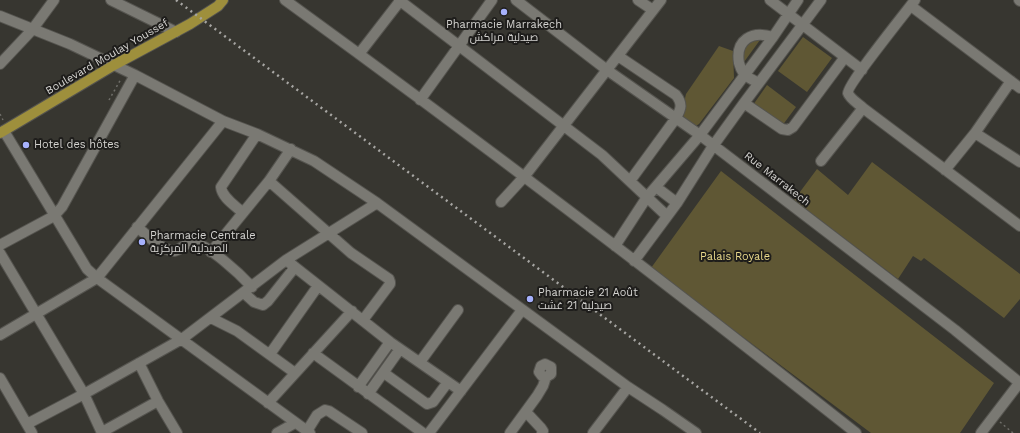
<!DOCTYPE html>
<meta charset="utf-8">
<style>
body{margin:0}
canvas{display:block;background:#373630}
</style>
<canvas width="1020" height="433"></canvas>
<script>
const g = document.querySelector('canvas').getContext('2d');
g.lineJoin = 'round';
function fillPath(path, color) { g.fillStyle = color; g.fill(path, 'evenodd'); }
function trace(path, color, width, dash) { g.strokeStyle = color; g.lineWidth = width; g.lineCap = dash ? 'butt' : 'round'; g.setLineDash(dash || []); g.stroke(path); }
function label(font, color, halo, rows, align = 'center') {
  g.font = font + ' "Work Sans",Cairo,sans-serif'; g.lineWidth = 4; g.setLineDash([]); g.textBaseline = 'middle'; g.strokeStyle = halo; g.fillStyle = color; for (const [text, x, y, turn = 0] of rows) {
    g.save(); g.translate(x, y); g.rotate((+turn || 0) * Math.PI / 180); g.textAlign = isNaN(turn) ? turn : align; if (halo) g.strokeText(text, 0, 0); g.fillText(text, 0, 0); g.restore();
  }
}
const green = new Path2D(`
 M803,37L832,58L807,92L778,71Z
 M750,40H760L744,62C739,53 744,47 750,40Z
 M719,46L733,51L734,78L699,124L694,127L689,125L684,118L683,107L686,94Z
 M767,85L796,107L782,126L753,105Z
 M872,162L1020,274V299L1004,318L924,258L921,261L913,256L898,279L794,200L817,169L848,195Z
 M721,171L994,383L960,433H871L651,268Z`);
const path = new Path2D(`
 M109,100L121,79
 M0,114L3,120
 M1000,422L1013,433`);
const minor = new Path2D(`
 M111,0L176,32
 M285,0C478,140 669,285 856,433
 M399,0L602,155L667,216
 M516,0L607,70L700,135L955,330L1020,383
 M638,0L653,10
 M770,0L862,70
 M915,0C906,12 847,85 848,93C850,99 859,104 863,108L1020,226
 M1019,0L1020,1
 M911,6L1020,88
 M0,16L70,44L135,75L223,121L257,134L314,161L377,203L628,387L663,410L696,433
 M359,54L400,1
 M618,56L676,95C683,104 681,109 676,118L630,181
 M0,64L32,30L54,0
 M758,83C754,80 748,78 744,74C742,71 740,67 739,63C735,40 752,30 773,37
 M420,100L492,0
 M744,103L782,129L788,130L793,127L845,57
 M4,131L87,269L97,278L223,121
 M975,133L1020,162
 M821,161L863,108
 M945,170L975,133L1011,81
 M269,181L351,253L389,279L390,282V284L363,320
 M656,187L677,203
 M501,202L524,177L661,0
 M243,213C236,206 222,198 221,187L257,134
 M137,227C146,234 162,251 174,251C180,250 186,244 191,241C210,246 239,273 252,287
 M0,245L54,216L62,207L135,75
 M615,246L647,197L700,135L773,37L798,0
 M211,252L269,181L291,149
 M0,253L84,394L102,433
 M286,260L390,342L461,391
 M634,261L677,203L713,146L744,103L821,0
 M244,293L254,302L263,305L268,301L295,267
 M211,318L237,331L295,373
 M0,335L97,278L310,433
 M313,353L423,433
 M270,354L318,286
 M420,362L458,310
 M139,363L158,401L177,433
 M384,373L427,404L433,402L448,382
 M0,378L32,433
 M358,387L390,342
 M368,394L400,349
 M268,403L352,311
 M526,412L541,428L543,431L542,433
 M27,424L84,394L182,339L286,260L377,203
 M307,431L317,415L325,410L329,411L362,433
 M102,432L158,401
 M277,433L295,423
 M429,433L522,310
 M510,433L537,396L543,386L546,377L551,374V367L545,364L541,366L539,372L542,376L546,377
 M593,433L628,387
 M981,433L1020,382`);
const major = new Path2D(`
 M0,133L114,65L190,24L218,6L223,0`);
const rail = new Path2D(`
 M176,0L760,433`);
const markers = [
 [504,12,4,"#a6b1fc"],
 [26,145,4,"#a6b1fc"],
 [142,242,4,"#a6b1fc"],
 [530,299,4,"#a6b1fc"]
];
const poiNames = [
 ["Pharmacie Marrakech",504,25,"center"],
 ["صيدلية مراكش",504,38,"center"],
 ["Hotel des hôtes",34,145],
 ["Pharmacie Centrale",150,236],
 ["الصيدلية المركزية",150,249],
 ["Pharmacie 21 Août",538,293],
 ["صيدلية 21 غشت",538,306]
];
const streetNames = [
 ["Boulevard Moulay Youssef",107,57,-30],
 ["Rue Marrakech",777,179,38]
];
const parkNames = [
 ["Palais Royale",735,257]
];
fillPath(green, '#5f5734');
trace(minor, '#55544f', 12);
trace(major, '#55544f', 12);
trace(path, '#6f6e69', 1.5, [2, 3]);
trace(minor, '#7a7973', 10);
trace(major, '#9e8f3c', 10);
trace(rail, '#a7a6a3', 2.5, [2, 4]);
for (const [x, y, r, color] of markers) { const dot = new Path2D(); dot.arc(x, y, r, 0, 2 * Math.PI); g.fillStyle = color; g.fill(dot); trace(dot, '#1e1d1b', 1.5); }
label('11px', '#d4d3d0', '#1e1d1b', poiNames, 'left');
label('11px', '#d4d3d0', '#1e1d1b', streetNames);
label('11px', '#e9d98b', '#1e1d1b', parkNames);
</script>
